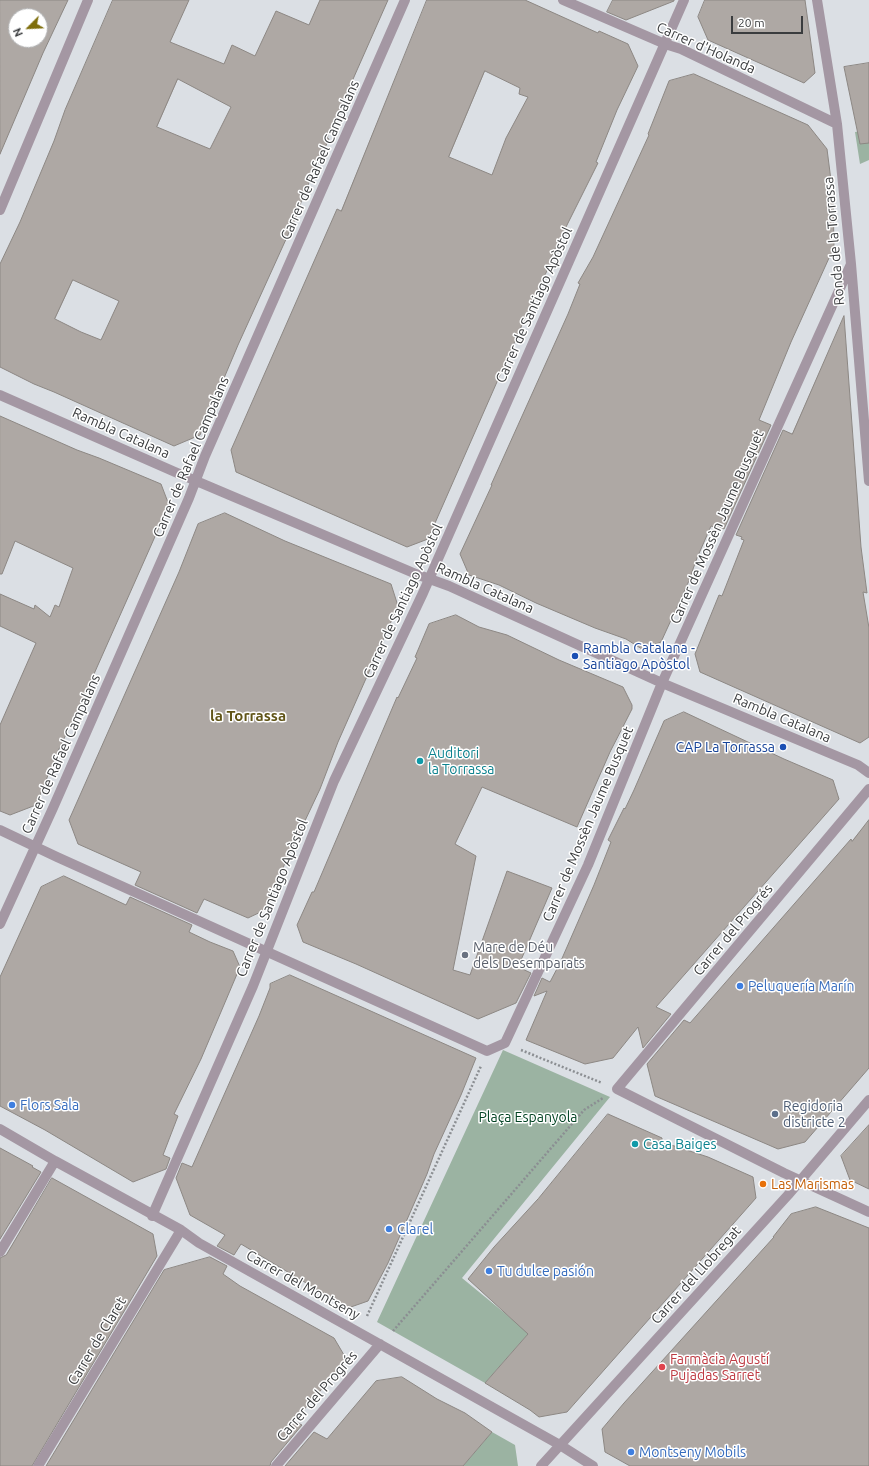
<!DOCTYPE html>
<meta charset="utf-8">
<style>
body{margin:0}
#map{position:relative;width:869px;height:1466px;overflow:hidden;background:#dbdfe4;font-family:Ubuntu,sans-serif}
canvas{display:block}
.north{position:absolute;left:8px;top:8px;width:40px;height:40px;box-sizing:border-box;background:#fff;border:1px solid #b0b1b2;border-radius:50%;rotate:246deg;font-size:11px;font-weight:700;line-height:16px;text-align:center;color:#3a3c3e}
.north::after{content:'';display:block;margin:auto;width:14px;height:18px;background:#7f6e0b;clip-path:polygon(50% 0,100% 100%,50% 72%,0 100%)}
.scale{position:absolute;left:731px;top:16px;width:72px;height:18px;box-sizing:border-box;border:2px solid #3a3c3e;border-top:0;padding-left:5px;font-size:12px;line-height:14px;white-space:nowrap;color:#3a3c3e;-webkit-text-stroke:3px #fff;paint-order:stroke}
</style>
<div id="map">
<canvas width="869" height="1466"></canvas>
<div class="north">N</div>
<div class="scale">20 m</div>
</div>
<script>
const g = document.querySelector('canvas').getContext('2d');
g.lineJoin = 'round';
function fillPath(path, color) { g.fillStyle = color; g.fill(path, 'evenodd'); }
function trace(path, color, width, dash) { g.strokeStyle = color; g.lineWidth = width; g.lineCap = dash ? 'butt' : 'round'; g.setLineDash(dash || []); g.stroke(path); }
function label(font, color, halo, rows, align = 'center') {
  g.font = font + ' Ubuntu,sans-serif'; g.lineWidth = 3; g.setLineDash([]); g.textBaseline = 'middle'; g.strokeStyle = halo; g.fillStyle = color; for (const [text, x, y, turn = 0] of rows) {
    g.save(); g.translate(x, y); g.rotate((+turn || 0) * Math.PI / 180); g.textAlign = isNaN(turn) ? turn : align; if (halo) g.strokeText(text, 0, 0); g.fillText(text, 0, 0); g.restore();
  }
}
const green = new Path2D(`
 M869,130V160L860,164L855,132Z
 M503,1050L610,1097L462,1278L529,1333L485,1383L377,1322Z
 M492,1432L515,1445L518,1466H463Z`);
const building = new Path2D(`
 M0,0H68L43,53L0,154ZM16,16H40V40H16Z
 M113,0H189L170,42L224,64L232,45L255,56L276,11L309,25L320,0H388L327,138L329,139L303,196L297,215L238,345L200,435L174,446L54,392L34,384L0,367V264L20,222L54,141L65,110ZM178,79L231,107L210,149L157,127ZM73,280L119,301L101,340L81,332L55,319Z
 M427,0H525L598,33L599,31L628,44L638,66L617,110L596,162L598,163L550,259L552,260L529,309L428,539L407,547L236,472L231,450L337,209L341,211ZM485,71L520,88L519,94L528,97L506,138L492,175L449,157Z
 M613,0H674V1L626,20L607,12Z
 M705,0H805L815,73L804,83L708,40L698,17Z
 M869,63V143L860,144L844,67Z
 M694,74L808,125L827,149L833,196L834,247L791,342L759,420L771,425L724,529L715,525L714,527L711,526L697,558L688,583L661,642L642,649L626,639L595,628L536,603L499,585L469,575L460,554L492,485H491L568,314L580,284L578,283L593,257L649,135L648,134L669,81Z
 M844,316L861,547L867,593L863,592L869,628V737L860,743L700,672L695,654L719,595L722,596L744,540L741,539L742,537L736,535L783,430L792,434Z
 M0,416L77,450L99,458L161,484L169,505L78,710L57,753L36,805L10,815L0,811V725L36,643L0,626V594L34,609L35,605L50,617L55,605L59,607L73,568L15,541L2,574H0Z
 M225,513L285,541L391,584L398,606L338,742L320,789L285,863L267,909L248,918L204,899L197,913L135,885L141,872L78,844L69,820L179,572L198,524Z
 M456,615L479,627L507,635L559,660L623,687L632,705V709L610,752L577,827L482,787L455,844L476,856L453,970L470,975L507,871L552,888L518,967L531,973L516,1003L478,1019L356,964L303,942L297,925L312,892H314L397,697L398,698L417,658L415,657L429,624Z
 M684,712L784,759L833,780L839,799L656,1007L671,1014L643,1048L638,1027L613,1058L585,1064L526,1040L547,991L534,996L542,978L550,982L560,963L594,885L611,842L608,840L624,808L625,809L634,790L664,721Z
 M869,820V1068L805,1142L778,1149L655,1096L647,1064L684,1020L690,1023L851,839L852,841Z
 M64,876L126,905L130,897L192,925L189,932L210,942L233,951L240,967L201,1059L174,1114L178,1116L163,1155L170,1158L166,1169L133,1182L45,1130L0,1106V977L41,887Z
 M290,975L476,1058L461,1095L434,1154L427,1174L388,1263L368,1301L348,1308L241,1244L234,1255L217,1246L225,1235L190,1215L176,1178L182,1163L192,1167L259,1016L270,988V984Z
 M608,1114L662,1138V1142L708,1157L753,1177L756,1198L567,1412L539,1417L530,1410L485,1383L528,1334L468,1279L494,1247L538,1199Z
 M869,1125V1189L850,1180L841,1156Z
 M0,1148L33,1166L32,1167L41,1172L0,1239Z
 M52,1178L153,1234L157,1256L32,1466H0V1258L6,1255Z
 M816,1207L869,1228V1466H630L605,1452L602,1429L624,1403L774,1237H773L791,1214Z
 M210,1257L227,1266L223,1274L240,1286L334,1338L347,1360L294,1421L302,1425L271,1462L270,1466H46L164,1270Z
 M402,1377L437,1399L465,1413L492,1432L463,1466H285L314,1432L327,1439L376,1381Z`);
const path = new Path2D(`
 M521,1050L602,1083
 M367,1316L481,1066
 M393,1331L584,1110L603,1098`);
const minor = new Path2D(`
 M563,0L665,44L681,49L837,124
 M817,0L837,124L851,264L869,481
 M0,210L88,0
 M0,395L175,472L416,574L449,586L662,683L858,765L869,773
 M869,789L617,1089L784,1173L869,1212
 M0,830L57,857L487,1051L505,1043L588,865L662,683L851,264
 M0,924L53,808L189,498L205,456L405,0
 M0,1129L55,1161L181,1230L199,1243L560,1445L593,1466
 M152,1216L253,986L334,781L423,593L684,0
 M0,1252L55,1161
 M38,1466L181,1230
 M276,1466L380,1344
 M541,1466L788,1195L869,1100`);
const markers = [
 [575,656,4,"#1a4fb4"],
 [783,747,4,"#1a4fb4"],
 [420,761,4,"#0f9aa8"],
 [465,955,4,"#6b7280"],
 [740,986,4,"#3f7fe0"],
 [12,1105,4,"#3f7fe0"],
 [775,1114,4,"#5c6f8a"],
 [635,1144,4,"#0f9aa8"],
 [763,1184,4,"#e8710a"],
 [389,1229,4,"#3f7fe0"],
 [489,1271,4,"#3f7fe0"],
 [662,1367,4,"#e0444e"],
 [631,1452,4,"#3f7fe0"]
];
const streetNames = [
 ["Carrer d'Holanda",706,48,24],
 ["Carrer de Rafael Campalans",320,160,-66],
 ["Ronda de la Torrassa",834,241,-95],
 ["Carrer de Santiago Apòstol",534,305,-66],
 ["Rambla Catalana",121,433,24],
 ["Carrer de Rafael Campalans",191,457,-67],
 ["Carrer de Mossèn Jaume Busquet",717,527,-66],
 ["Rambla Catalana",485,588,24],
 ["Carrer de Santiago Apòstol",403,601,-65],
 ["Rambla Catalana",782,718,23],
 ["Carrer de Rafael Campalans",61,754,-66],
 ["Carrer de Mossèn Jaume Busquet",588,824,-67],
 ["Carrer de Santiago Apòstol",272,898,-68],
 ["Carrer del Progrés",733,930,-50],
 ["Carrer del Llobregat",696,1275,-48],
 ["Carrer del Montseny",303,1285,29],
 ["Carrer de Claret",97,1341,-59],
 ["Carrer del Progrés",317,1396,-49]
];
const transitNames = [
 ["Rambla Catalana -",583,648],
 ["Santiago Apòstol",583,664],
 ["CAP La Torrassa",775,747,"right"]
];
const cultureNames = [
 ["Auditori",428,753],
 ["la Torrassa",428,769],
 ["Casa Baiges",643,1144]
];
const worshipNames = [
 ["Mare de Déu",473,947],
 ["dels Desemparats",473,963]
];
const shopNames = [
 ["Peluquería Marín",748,986],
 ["Flors Sala",20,1105],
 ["Clarel",397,1229],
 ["Tu dulce pasión",497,1271],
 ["Montseny Mobils",639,1452]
];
const serviceNames = [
 ["Regidoria",783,1106],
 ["districte 2",783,1122]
];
const parkNames = [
 ["Plaça Espanyola",528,1117]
];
const foodNames = [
 ["Las Marismas",771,1184]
];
const healthNames = [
 ["Farmàcia Agustí",670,1359],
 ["Pujadas Sarret",670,1375]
];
const neighbourhoodNames = [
 ["la Torrassa",248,716]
];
fillPath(green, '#9bb3a2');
fillPath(building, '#aea8a4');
trace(building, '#8c8783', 1);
trace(path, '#8b8e92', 2.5, [2, 2]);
trace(minor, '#a497a3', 10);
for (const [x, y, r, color] of markers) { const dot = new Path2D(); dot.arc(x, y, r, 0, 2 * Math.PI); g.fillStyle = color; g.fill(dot); trace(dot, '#fff', 1.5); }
label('14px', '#3a3c3e', '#fff', streetNames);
label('14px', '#164399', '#fff', transitNames, 'left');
label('14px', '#0d838f', '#fff', cultureNames, 'left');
label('14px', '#5b616d', '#fff', worshipNames, 'left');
label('14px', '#366cbe', '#fff', shopNames, 'left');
label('14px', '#4e5e75', '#fff', serviceNames, 'left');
label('14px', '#024323', '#fff', parkNames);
label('14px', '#c56008', '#fff', foodNames, 'left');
label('14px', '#be3a42', '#fff', healthNames, 'left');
label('bold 15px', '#605417', '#fff', neighbourhoodNames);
</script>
